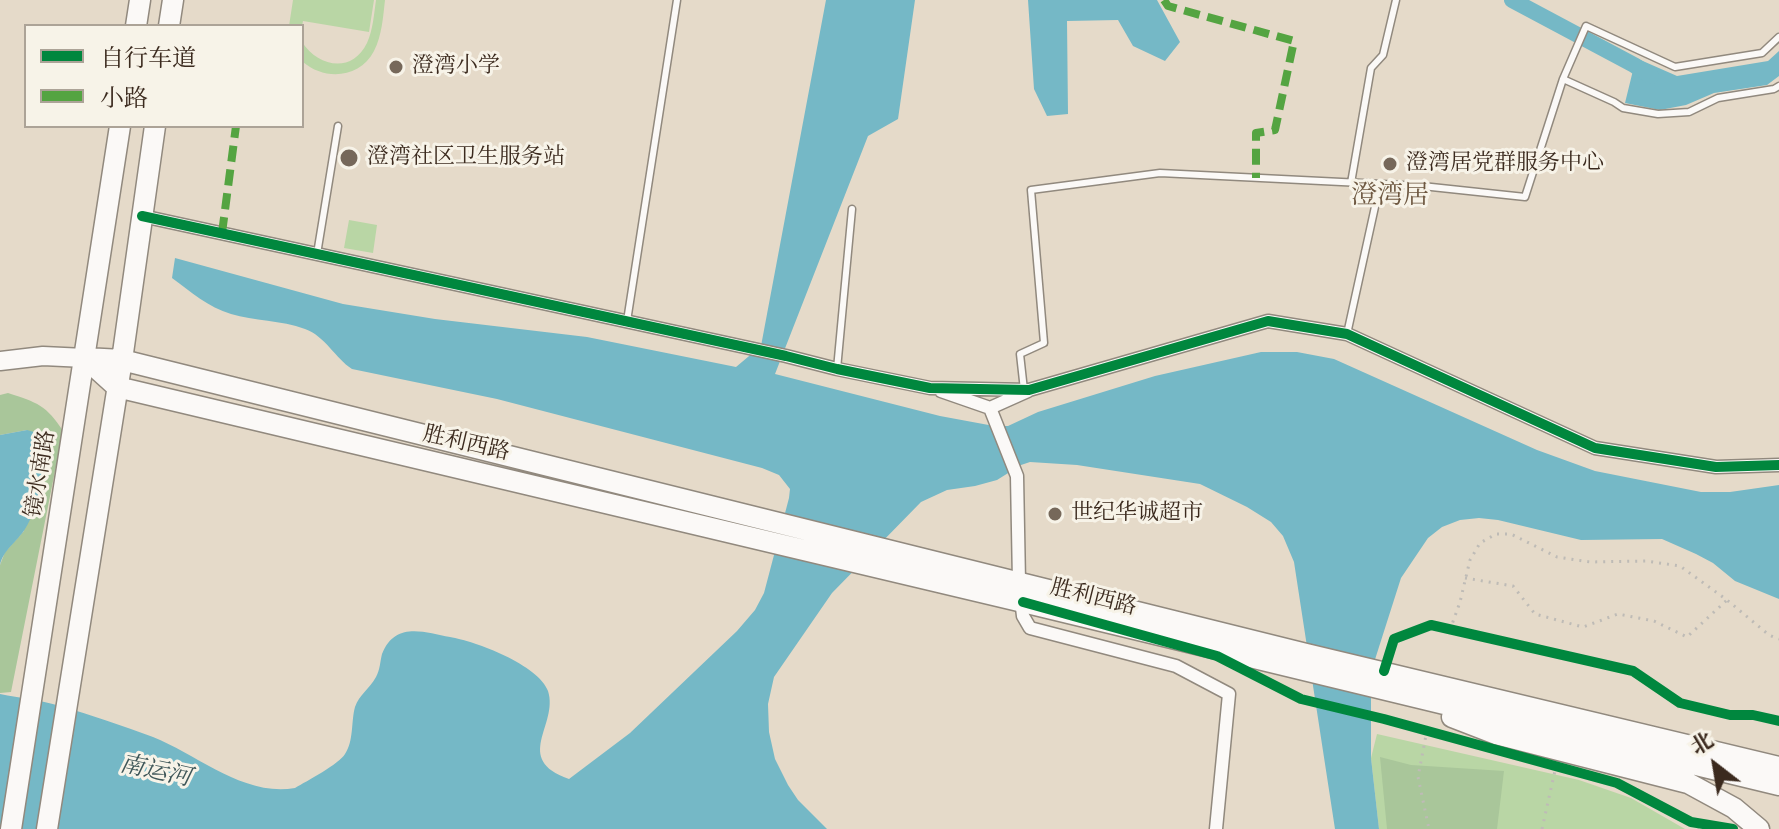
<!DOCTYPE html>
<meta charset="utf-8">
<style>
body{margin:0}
#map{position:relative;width:1779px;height:829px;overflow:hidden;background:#e5dac9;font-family:"IM FELL English","Noto Serif SC",serif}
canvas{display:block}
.legend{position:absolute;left:24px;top:24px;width:280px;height:104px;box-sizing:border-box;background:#f7f3e8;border:2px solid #aca397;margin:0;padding:10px 14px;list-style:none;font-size:24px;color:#3b2a1e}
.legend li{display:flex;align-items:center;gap:16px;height:40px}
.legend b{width:40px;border:2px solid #aca397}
.north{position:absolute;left:1675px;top:725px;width:80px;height:80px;-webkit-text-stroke:6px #f7f3e8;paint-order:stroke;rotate:329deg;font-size:22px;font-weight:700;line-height:32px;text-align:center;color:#3b2a1e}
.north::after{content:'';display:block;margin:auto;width:28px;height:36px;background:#3b2a1e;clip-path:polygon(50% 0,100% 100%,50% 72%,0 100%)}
</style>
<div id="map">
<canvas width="1779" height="829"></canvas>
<ul class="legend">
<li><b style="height:10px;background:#00873e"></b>自行车道</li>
<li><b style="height:10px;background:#54a441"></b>小路</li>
</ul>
<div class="north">北</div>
</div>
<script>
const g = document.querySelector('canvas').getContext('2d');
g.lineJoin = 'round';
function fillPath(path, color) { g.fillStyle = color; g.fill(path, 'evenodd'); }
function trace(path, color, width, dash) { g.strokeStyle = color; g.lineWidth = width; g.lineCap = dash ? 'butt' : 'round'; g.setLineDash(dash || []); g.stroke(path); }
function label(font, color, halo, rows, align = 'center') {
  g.font = font + ' "IM FELL English","Noto Serif SC",serif'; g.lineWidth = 6; g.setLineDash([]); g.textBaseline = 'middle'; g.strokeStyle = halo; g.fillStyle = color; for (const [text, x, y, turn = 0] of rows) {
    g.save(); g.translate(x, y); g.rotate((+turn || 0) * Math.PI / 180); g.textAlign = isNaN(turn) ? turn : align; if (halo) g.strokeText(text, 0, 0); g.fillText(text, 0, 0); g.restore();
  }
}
const green = new Path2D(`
 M293,0H374L369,32L303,21L302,26H289Z
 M376,0H385C383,17 382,35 374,51C360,78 325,81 303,62L302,42C318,67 352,74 367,43C373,30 374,14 376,0Z
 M349,220L377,225L373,253L344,248Z
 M1377,734L1579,780L1631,798L1685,829H1379L1371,758Z`);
const forest = new Path2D(`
 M8,393C37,402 47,406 63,431L11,692L0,693V565L5,552L24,531L27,430L0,435V395Z
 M1380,757L1411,765L1504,771L1497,829H1387Z`);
const water = new Path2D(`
 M826,0H915L898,119L868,136L775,374L940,416L994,426H1008L1038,412L1155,376L1261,352H1297L1334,359L1537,450L1595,471L1701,492H1730L1779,485V599L1735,581L1713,563L1696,554L1662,539L1581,540L1498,520L1479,518L1460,520L1442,527L1428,538L1401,578L1371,672V758L1379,829H1335L1294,562L1283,536L1271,522L1247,507L1200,484L1077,465L1030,462L1021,465L997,480L975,486L947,490L921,502L832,593L774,677L768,704L769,732L775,759L788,785L798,800L827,829H0V694C20,698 41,700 60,706C91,715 123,726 153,737C198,755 244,797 295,788C307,781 339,764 345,754C354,741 351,721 355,707C359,695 370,688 376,677C380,670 380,662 382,654C395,621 424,632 450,637C475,641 539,665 548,691C559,725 512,759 569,779L630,733L737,631L755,610L764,593L789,498L790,489L779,475L762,468L497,399L352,369C335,358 325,336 305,329C281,320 254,321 231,314C208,307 191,292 172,278L175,258L343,304L435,319L587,337L736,367L761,346Z
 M1028,0H1157L1180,42L1165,61L1133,46L1118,20L1067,21L1068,114L1047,116L1034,89Z
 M1779,51V76L1767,85L1714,93L1686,105L1660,110L1625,103L1636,58L1677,76L1768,61Z
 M27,430L37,433C50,455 39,508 25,529C17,542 3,550 0,565V435Z`);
const canal = new Path2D(`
 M1512,0L1634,65L1651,76`);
const path = new Path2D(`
 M1465,578L1513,586L1535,614L1583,627L1618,614L1654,621L1687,637L1727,600
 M1450,630L1460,602L1470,560L1480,543L1496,534H1511L1557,557L1590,562L1646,561L1680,566L1727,600L1769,635L1779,639
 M1427,730L1418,777L1429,829
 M1691,822L1701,829
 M1542,829L1556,766`);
const lane = new Path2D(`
 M1563,79L1586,26L1675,67L1762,53L1779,37
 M1351,183L1371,68L1383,55L1396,0
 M317,254L338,126
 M627,321L677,0
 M1347,334L1380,184
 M837,369L852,209
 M1024,390L1020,354L1044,343L1031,190L1160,173L1422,186L1525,197L1563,79L1614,102L1623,108L1658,114L1689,112L1718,98L1774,89L1779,86`);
const street = new Path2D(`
 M142,216L786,356L837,369L930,388L1029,390L1268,321L1347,334L1595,448L1716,467L1779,465
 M941,391L990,408L1028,391
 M990,408L1017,476L1019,582L1023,616L1030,628L1176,666L1229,694L1216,829`);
const secondary = new Path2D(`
 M0,361L43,356L85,358`);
const primary = new Path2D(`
 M136,26L140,0
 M169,26L173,0
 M85,358L117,387L1023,602L1779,785
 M85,358L122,360L1306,654L1779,767
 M1452,717L1496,734L1688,783L1734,808L1759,829
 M11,829L120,126
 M47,829L122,360L155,126`);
const quiet = new Path2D(`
 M1164,0L1168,6L1294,41L1275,130L1256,133V178
 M222,233L236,126`);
const cycleway = new Path2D(`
 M142,216L786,356L837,369L930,388L1029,390L1268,321L1347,334L1595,448L1716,467L1779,465
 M1023,602L1217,656L1301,699L1384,719L1617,783L1691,822L1733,829
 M1384,671L1394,639L1431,625L1633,671L1680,703L1730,715H1753L1779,721`);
const markers = [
 [396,67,8,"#76685a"],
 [349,158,10,"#76685a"],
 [1390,164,8,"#76685a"],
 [1055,514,8,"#76685a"]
];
const poiNames = [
 ["澄湾小学",412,67],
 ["澄湾社区卫生服务站",367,158],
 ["澄湾居党群服务中心",1406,164],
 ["世纪华诚超市",1071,514]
];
const streetNames = [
 ["胜利西路",466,445,13],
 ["镜水南路",42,474,-81],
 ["胜利西路",1093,599,14]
];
const waterNames = [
 ["南运河",155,773,12]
];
const quarterNames = [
 ["澄湾居",1390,198]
];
fillPath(green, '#b9d6a5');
fillPath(forest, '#a9c69a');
fillPath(water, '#75b8c6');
trace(canal, '#75b8c6', 16);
trace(lane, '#91897e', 9);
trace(street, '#91897e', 15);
trace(secondary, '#91897e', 21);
trace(primary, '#91897e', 23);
trace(path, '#bebbb6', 3, [2, 6]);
trace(lane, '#fbf9f7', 6);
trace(street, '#fbf9f7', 12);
trace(secondary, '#fbf9f7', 18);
trace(primary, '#fbf9f7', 20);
trace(quiet, '#54a441', 8, [16, 8]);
trace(cycleway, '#00873e', 10);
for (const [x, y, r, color] of markers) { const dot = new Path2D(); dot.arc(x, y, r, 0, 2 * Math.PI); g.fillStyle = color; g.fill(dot); trace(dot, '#f7f3e8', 3); }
label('22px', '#3b2a1e', '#f7f3e8', poiNames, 'left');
label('22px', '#3b2a1e', '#f7f3e8', streetNames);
label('italic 24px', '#3e5658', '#f7f3e8', waterNames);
label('26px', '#6e5841', '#f7f3e8', quarterNames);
</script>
